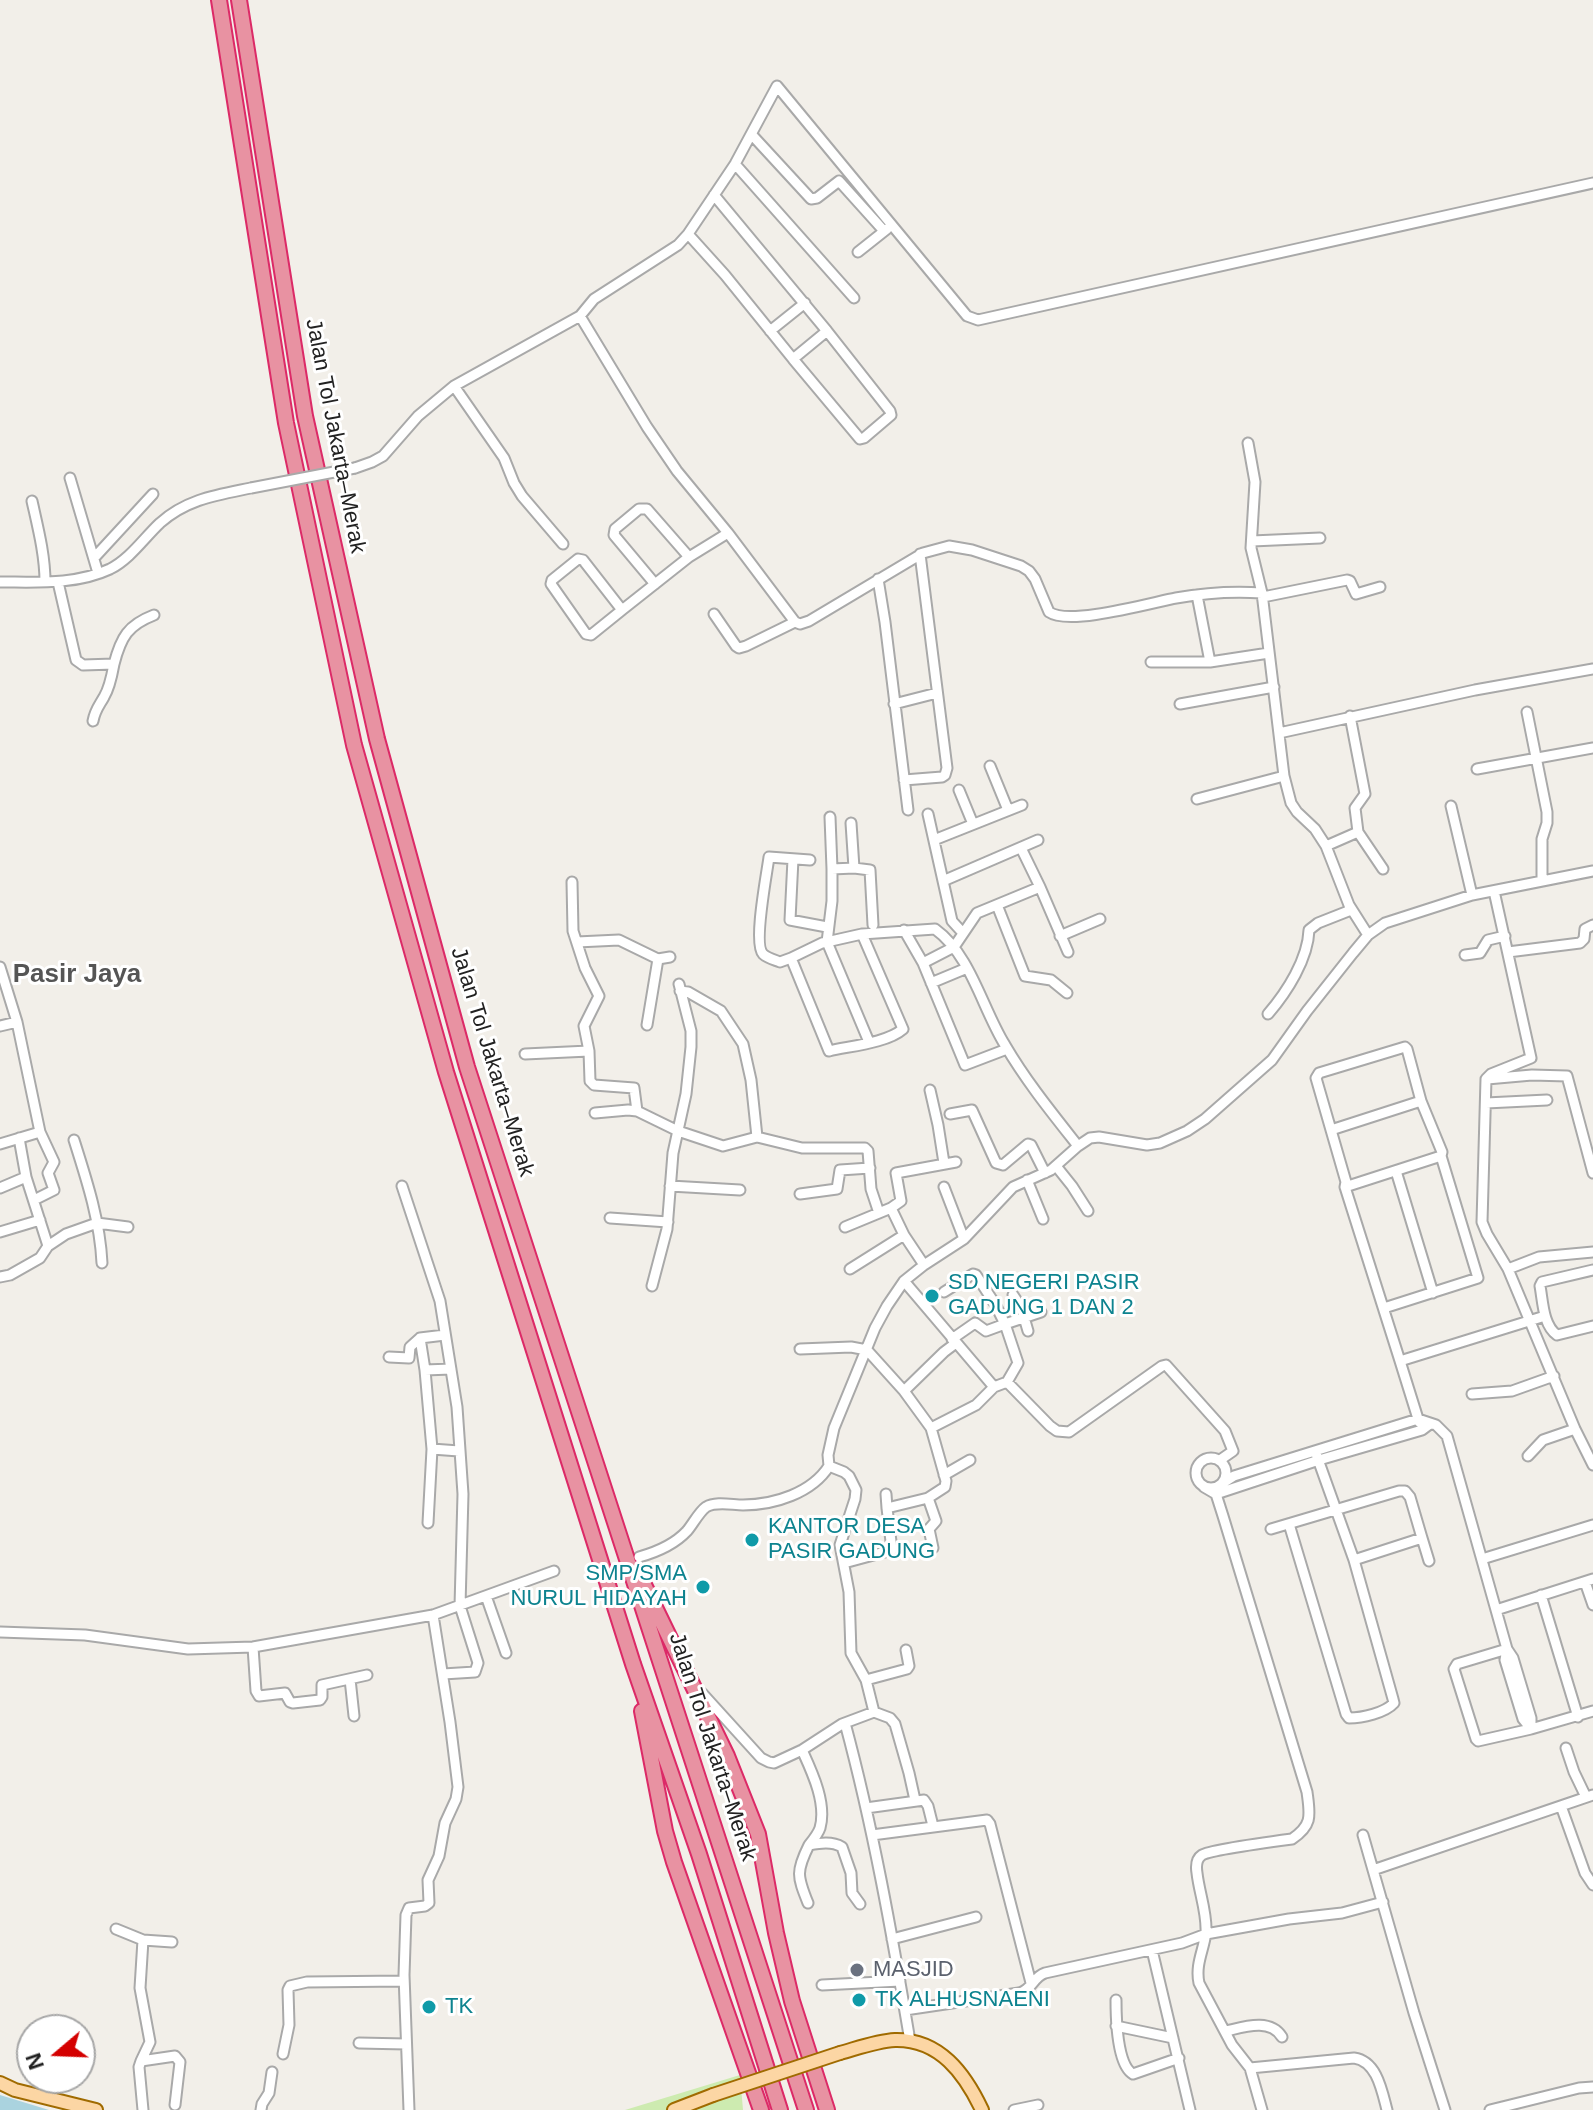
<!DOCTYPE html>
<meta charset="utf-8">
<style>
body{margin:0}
#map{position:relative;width:1593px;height:2110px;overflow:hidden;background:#f2efe9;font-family:Helvetica,sans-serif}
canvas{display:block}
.north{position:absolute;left:16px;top:2014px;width:80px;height:80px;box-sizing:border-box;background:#fff;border:2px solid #a7a7a7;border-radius:50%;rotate:251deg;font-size:22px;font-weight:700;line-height:32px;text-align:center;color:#222}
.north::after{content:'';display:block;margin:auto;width:28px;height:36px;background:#d40000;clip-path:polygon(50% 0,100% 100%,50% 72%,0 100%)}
</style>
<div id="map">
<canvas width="1593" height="2110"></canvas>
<div class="north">N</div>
</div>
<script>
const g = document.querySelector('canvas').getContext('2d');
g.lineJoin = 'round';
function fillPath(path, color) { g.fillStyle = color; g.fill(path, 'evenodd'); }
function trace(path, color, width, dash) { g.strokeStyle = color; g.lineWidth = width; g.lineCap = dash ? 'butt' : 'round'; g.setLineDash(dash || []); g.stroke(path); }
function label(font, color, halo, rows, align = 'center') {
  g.font = font + ' Helvetica,sans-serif'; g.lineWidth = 6; g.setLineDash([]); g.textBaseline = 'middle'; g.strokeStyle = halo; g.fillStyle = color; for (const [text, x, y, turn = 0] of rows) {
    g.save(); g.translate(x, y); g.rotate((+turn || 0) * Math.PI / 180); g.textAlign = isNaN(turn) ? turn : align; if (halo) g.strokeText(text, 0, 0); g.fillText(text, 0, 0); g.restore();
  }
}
const grass = new Path2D(`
 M740,2075L743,2110H625Z`);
const water = new Path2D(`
 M0,2095L49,2110H0Z`);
const minor = new Path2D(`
 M752,135L811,199L817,198L839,181L884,231
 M735,164L854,298
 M714,195L827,331
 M688,234L725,275L793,359L827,331L890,411L891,415L864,438L860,439L793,359
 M858,252L887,229
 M580,316L647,427L677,471L728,533L795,622L800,624L809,621L923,553L949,546L972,550L1021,566L1029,571L1035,579L1049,612C1069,626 1150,603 1176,598C1204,593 1234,591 1262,593
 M770,331L805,303
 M454,386L504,458L514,483L522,496L563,544
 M1248,443L1255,482L1251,548L1262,593L1284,776L1291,803L1297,812L1315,829L1326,846L1349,905L1368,935
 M355,468L372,462L383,456L418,416L454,386L580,316L594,299L678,245L688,234L735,164L777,86L967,316L978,320L1593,183
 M70,478L98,573
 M32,501C38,528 45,555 45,582
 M1252,541L1320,538
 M94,558L153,494
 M578,559L583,560L622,610L591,635L586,634L551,584L552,580Z
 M878,579L885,622L908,810
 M0,582C36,582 76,585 110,569C130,559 144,538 160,523C187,499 217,495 251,488
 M58,582L76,660L83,665L114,664C121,637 128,625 154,615
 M655,584L614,535L615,529L639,509H647L689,557
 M1197,595L1210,662L1269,653
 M1263,597L1347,580L1350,581L1356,594L1380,587
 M622,610L689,557L728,533
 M714,614L736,646L739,648L746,646L795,622
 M1151,662H1210
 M894,704L937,693
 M1180,704L1274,687
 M1527,712L1547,812V823L1542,839V881
 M1350,716L1365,794L1355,808L1358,832L1383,869
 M93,721C95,710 99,706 104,697C110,687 112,675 114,664
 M1279,733L1475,690L1593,669
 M990,766L1008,810
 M1477,769L1593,748
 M904,780L942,777L945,775L947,768L920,554
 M959,790L973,824
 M1197,799L1284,776
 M1451,806L1472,895
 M928,814L952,921L962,932
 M830,817L832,869
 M851,823L854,868
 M934,840L1022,805
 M1326,846L1358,832
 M1021,848L1040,887L1068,952
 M793,859L790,920L827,927
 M943,881L1038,840
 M572,882L573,931L585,968L599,996L584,1026L589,1051L590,1081L594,1085L634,1088L637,1111
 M1494,891L1531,1058L1491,1074L1486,1079L1482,1222L1487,1234L1508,1269L1575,1429L1593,1465
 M997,905L1025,976L1051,980L1067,993
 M904,930L923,963
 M862,934L903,1029C887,1043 850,1046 829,1051L791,958L822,943L862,934L935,929C971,955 982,1008 1005,1045C1026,1081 1052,1113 1078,1146
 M1060,936L1100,919
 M577,942L619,940L658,959L670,957
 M1508,952L1580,943L1584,939L1585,929L1593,925
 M1465,955L1480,953L1488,940L1505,936
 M791,958L780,962C775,960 767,958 763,954C753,944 767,873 769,857L810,860
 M0,967L17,1022L40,1132L0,1144
 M931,983L967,968
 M680,991L688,992L721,1011L743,1044L751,1080L757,1137
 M1268,1014C1287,992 1308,959 1309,930L1318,923L1351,910
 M647,1025L658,959
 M0,1026L17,1022
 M869,1042L827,942L832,901V869L854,868L870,870L873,925
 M1007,1049L965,1065L923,963L954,947L977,913L1040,887
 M525,1054L589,1051
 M1487,1079L1532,1075L1567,1076L1593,1173
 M930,1090L938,1125L944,1163
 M1486,1103L1547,1100
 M595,1113L628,1110L637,1111L678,1131L723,1146L757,1137L802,1148H865L868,1151L871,1189L879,1213
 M950,1114L972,1110L996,1163L1003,1165L1028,1144L1031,1145L1045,1173
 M1331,1130L1421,1101
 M19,1138L26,1177L48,1246
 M74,1140C87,1181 100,1221 102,1263
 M1056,1166L1072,1186L1088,1211
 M1396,1171L1433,1293
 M1027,1180L1043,1219
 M402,1186L440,1301L457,1407L463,1494L460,1606L478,1663L475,1672L443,1674
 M670,1186L740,1190
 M944,1187L964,1239
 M1345,1187L1441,1156L1442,1152L1421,1101L1407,1049L1405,1047L1319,1073L1316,1078L1346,1182L1345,1187L1400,1361
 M0,1188L26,1177
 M800,1194L837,1189L840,1170L870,1168
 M34,1200L54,1190L48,1173L54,1162L40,1132
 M891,1208L904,1235L924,1265
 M610,1218L668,1222
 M845,1227L891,1208L901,1201L896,1173L956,1162
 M0,1232L40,1220
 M850,1269L904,1235
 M1508,1269L1539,1257L1593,1252
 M1593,1270L1542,1282L1540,1286C1543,1302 1543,1325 1557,1335L1593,1326
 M0,1277L10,1275L40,1258L48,1246L66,1234L97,1223L128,1227
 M904,1281L994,1387L1007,1382L1050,1426L1057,1431L1069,1432L1162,1366L1166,1365L1225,1431L1233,1451L1220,1460
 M652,1286L667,1229L673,1153L686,1094L691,1047V1031L679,984
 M944,1292L973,1274L976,1275L995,1304L1005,1324L1041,1312
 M1013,1295L1021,1307L1028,1331
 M1384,1308L1478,1278L1441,1156
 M952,1339L975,1323L986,1331L1005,1324L1018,1363L1007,1382
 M800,1349L851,1347L867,1350L904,1391L931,1428L946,1481L945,1487L928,1498L887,1508L892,1550L844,1563
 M389,1357L409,1358L410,1347L420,1338
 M451,1369L425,1370L432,1449L459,1451
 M425,1370L420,1338L445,1335
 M904,1391L944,1352L956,1343
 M1472,1394L1512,1391L1554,1376
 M1419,1422L1400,1361L1545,1316
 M931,1428L976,1405L994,1387
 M1528,1456L1543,1440L1575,1429
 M1196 1473a15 15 0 1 1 30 0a15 15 0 1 1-30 0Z
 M944,1475L970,1460
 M1204,1487L1216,1494L1223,1516L1307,1792C1310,1815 1313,1825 1292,1839C1277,1841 1210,1850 1202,1855C1196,1859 1196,1867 1197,1873C1199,1892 1207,1912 1206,1932C1204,1950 1195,1964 1199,1983L1232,2045L1250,2068L1354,2058C1377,2061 1382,2091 1387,2110
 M1219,1493L1319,1460L1422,1430L1430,1424
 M1220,1493L1223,1483L1234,1476L1418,1419L1436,1425L1447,1436L1507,1649L1513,1658L1531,1718V1729
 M886,1494L887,1508
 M928,1498L936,1521L929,1529L933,1548
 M428,1523L432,1449
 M1289,1524L1346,1714L1349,1718C1362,1718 1385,1713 1394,1703L1393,1699L1354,1560L1315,1451
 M1271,1529L1399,1491H1405L1410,1497L1422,1538L1354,1560
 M1422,1538L1429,1561
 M639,1557C657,1552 674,1545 687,1531C693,1524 699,1512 706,1507C716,1501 732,1505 743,1505C774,1505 812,1493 829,1466
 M1482,1559L1593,1525
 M1585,1582L1593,1605
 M1541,1595L1578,1717
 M486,1596L506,1653
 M1496,1610L1593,1579
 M0,1632L85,1635L188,1649L253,1647L433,1615L554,1571
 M253,1647L256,1691L259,1696L285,1693L290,1702L293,1703L320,1700L322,1697V1685L367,1675
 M1507,1649L1457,1664L1454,1669L1476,1739L1478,1741L1531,1729L1593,1711
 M1507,1649L1505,1660L1523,1719L1531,1729
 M350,1679L354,1716
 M866,1680L907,1669L909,1666L906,1650
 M702,1693L761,1758L769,1762L774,1763L802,1750L842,1724L874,1712L866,1680L851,1653L849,1592L840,1545L855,1499L856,1490L849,1476L844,1472L829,1466L828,1455L834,1428L875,1328L887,1306L904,1281L924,1265L964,1239L1013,1187L1051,1170L1078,1146L1090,1138L1099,1137L1147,1145L1160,1143L1187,1131L1205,1119L1272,1060L1307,1011L1353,953L1368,935L1385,923L1472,895L1593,871
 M874,1712L890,1718L895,1724L909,1773L915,1800
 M845,1723C873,1827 892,1934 910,2041
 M1566,1748L1574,1772L1586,1797
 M802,1750C812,1772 827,1803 820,1828C818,1834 813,1840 809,1845
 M1561,1806L1585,1873L1593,1885
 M866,1808L924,1800L928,1806L933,1826
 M872,1835L987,1820L990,1824L1031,1983
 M1363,1835L1414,2013L1445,2110
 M1373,1870L1593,1795
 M808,1903C797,1876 796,1871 809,1845C820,1843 832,1841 842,1847L851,1873L852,1893L860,1904
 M116,1929L143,1940L140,1988L150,2042L141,2061
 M892,1939L976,1917
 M143,1940L172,1942
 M1152,1950L1190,2110
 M822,1985L900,1981
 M1116,2000C1116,2018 1117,2065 1133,2074L1179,2058
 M905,2010L1019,1993C1032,1990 1033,1977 1045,1973L1182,1943L1206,1934L1289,1919L1342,1913L1383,1902
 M1116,2026L1173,2038
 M1226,2031C1244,2027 1270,2018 1282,2037
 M359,2043L406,2044
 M283,2054L289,2025L288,1990L290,1986L307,1982L404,1981
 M1250,2068L1262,2110
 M143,2110L139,2067L141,2061L175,2056L180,2062L175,2105
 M261,2110L262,2104L269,2093L272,2072
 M409,2110L404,1975L406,1915L409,1908L425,1906L429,1903L428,1880L439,1856L445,1823L456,1799L458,1787L450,1722L433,1615
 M1014,2110L1038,2105
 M1490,2110L1579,2088L1593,2087`);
const major = new Path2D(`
 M840,2053C858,2048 877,2041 895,2040C940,2039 965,2074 982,2110
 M0,2083L15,2090L96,2110
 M674,2110L713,2095`);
const highway = new Path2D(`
 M219,0L286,423L354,745L446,1072L633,1664L699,1854L780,2110
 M239,0L305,416L377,739L467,1067L806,2110
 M644,1585L727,1756L758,1834L776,1933L792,2001L827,2110
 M642,1711L665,1831L674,1862L761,2110`);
const minorBridge = new Path2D(`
 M251,488L355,468`);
const majorBridge = new Path2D(`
 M713,2095L840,2053`);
const markers = [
 [932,1296,8,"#0f9aa8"],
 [752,1540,8,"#0f9aa8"],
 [703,1587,8,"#0f9aa8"],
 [857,1970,8,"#6b7280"],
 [859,2000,8,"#0f9aa8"],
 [429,2007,8,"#0f9aa8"]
];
const streetNames = [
 ["Jalan Tol Jakarta–Merak",335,436,79],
 ["Jalan Tol Jakarta–Merak",492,1062,73],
 ["Jalan Tol Jakarta–Merak",712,1747,72]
];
const cultureNames = [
 ["SD NEGERI PASIR",948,1283],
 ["GADUNG 1 DAN 2",948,1308],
 ["KANTOR DESA",768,1527],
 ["PASIR GADUNG",768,1552],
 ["SMP/SMA",687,1574,"right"],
 ["NURUL HIDAYAH",687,1599,"right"],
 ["TK ALHUSNAENI",875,2000],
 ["TK",445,2007]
];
const worshipNames = [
 ["MASJID",873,1970]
];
const quarterNames = [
 ["Pasir Jaya",77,975]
];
fillPath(grass, '#cdebb0');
fillPath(water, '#aad3df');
trace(minor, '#a9a9a9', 13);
trace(major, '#a06b00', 16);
trace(highway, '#dc2a67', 18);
trace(minor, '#fff', 9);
trace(major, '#fcd6a4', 12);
trace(highway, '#e892a2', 14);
trace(minorBridge, '#a9a9a9', 13, []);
trace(majorBridge, '#a06b00', 16, []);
trace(minorBridge, '#fff', 9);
trace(majorBridge, '#fcd6a4', 12);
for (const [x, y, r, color] of markers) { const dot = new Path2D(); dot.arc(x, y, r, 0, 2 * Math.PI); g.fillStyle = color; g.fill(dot); trace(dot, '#fff', 3); }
label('22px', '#222', '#fff', streetNames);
label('22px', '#0d838f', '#fff', cultureNames, 'left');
label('22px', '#5b616d', '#fff', worshipNames, 'left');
label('bold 26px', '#555', '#fff', quarterNames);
</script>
